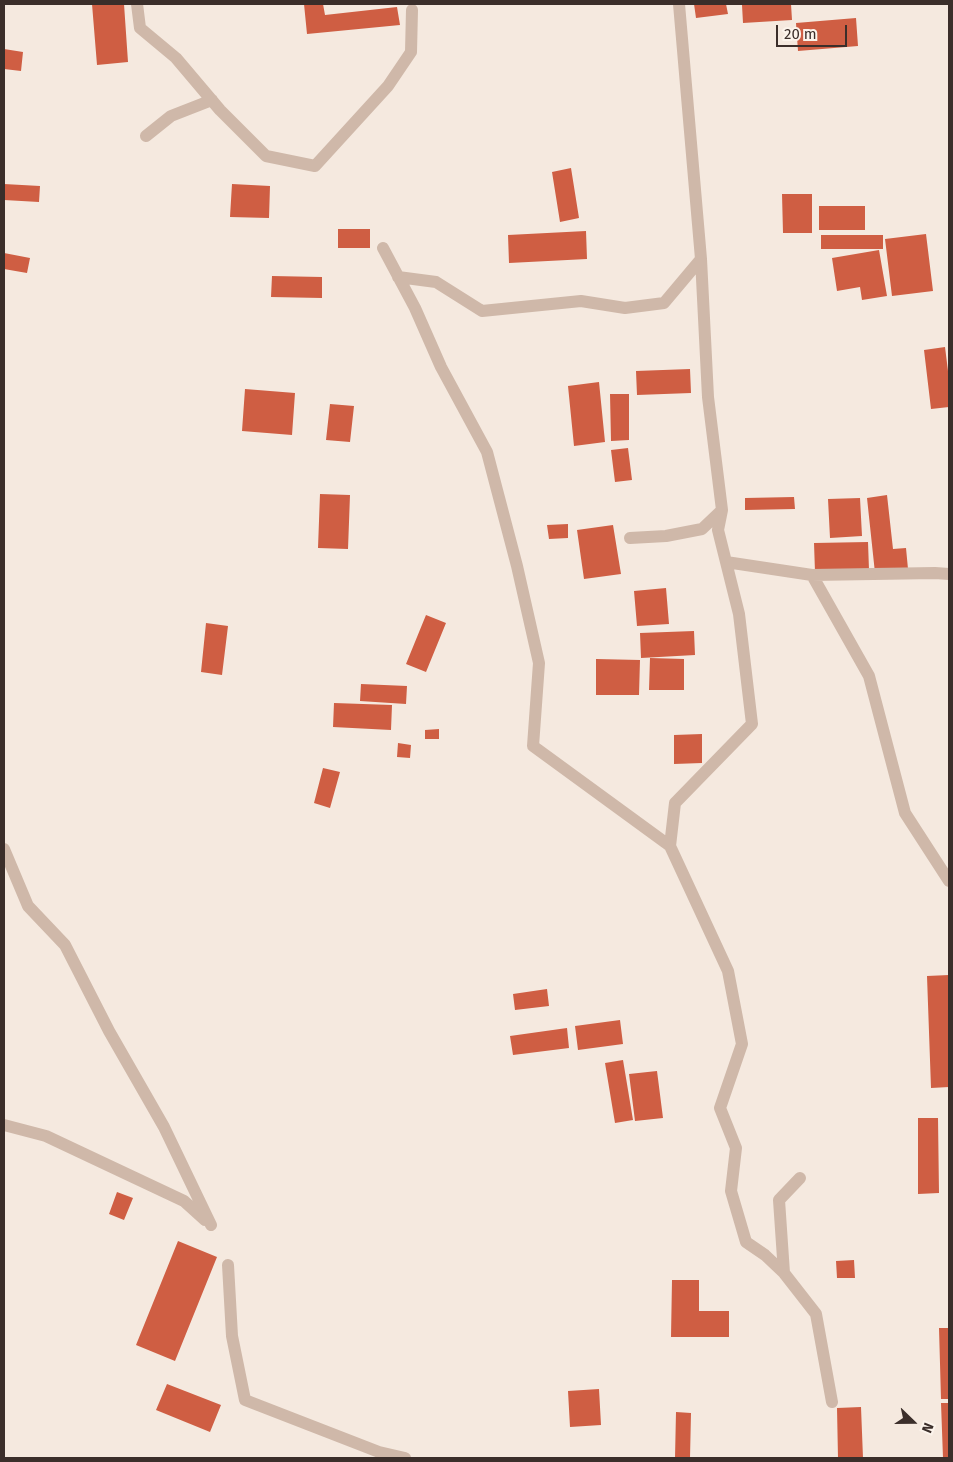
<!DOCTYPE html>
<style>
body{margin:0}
#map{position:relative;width:953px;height:1462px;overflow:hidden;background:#f5e9df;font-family:"Fira Sans",sans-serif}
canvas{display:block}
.frame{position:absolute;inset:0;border:5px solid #3b2e2a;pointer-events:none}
.north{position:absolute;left:888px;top:1397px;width:50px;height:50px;-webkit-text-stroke:4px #fcf4ec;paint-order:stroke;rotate:112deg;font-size:14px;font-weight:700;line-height:20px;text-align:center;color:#3b2e2a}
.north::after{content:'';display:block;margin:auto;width:18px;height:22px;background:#3b2e2a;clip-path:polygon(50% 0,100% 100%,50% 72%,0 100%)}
.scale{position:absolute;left:776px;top:25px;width:71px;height:22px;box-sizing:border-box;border:2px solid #3b2e2a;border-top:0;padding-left:6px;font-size:15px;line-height:18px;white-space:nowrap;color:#3b2e2a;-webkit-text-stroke:4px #fcf4ec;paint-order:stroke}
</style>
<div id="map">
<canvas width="953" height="1462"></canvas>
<div class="frame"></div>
<div class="north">N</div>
<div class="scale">20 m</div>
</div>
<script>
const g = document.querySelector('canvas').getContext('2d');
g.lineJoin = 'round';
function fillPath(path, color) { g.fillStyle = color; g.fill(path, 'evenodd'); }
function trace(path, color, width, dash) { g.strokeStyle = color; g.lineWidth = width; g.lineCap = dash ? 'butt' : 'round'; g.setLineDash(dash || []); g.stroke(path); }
const building = new Path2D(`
 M92,4H124L128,62L97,65Z
 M304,4H323L325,15L397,7L400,25L307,34Z
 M694,4H726L728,14L696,18Z
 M759,4H791L792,20L743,23L742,5Z
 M856,18L858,46L798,51L796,23Z
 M4,49L23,52L21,71L4,69Z
 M571,168L579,218L560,222L552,172Z
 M4,184L40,186L39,202L4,200Z
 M232,184L270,186L269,218L230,217Z
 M782,194H812V233H783Z
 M819,206H865V230H819Z
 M338,229H370V248H338Z
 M586,231L587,259L509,263L508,235Z
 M926,234L933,291L892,296L885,239Z
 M821,235H883V249H821Z
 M879,250L887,296L862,300L860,287L837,291L832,258Z
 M4,253L30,258L27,273L4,269Z
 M272,276L322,277V298L271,297Z
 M945,347L949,379V407L931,409L924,350Z
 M690,369L691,393L637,395L636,371Z
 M599,382L605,442L574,446L568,386Z
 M245,389L295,393L292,435L242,431Z
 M610,394H629V440L611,441Z
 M330,404L354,406L350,442L326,440Z
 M628,448L632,480L615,482L611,450Z
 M320,494L350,495L348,549L318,548Z
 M887,495L893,549L906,548L908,569L875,573L867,498Z
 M794,497L795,509L745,510V498Z
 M860,498L862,536L830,538L828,499Z
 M568,524V538L549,539L547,525Z
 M613,525L621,574L584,579L577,530Z
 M868,542L869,570L815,572L814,543Z
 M666,588L669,624L637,626L634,591Z
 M426,615L446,623L426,672L406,664Z
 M206,623L228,626L222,675L201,672Z
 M694,631L695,655L641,658L640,633Z
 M650,658L684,659V690H649Z
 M596,659L640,660L639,695H596Z
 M361,684L407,686L406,704L360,701Z
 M334,703L392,705L391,730L333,727Z
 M439,729V739H425V730Z
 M702,734V763L674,764V735Z
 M398,743L411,745L410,758L397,757Z
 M323,768L340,772L330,808L314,803Z
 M949,975V1087L931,1088L927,976Z
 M547,989L549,1006L515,1010L513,994Z
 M620,1020L623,1044L578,1050L575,1026Z
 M567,1028L569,1048L513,1055L510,1036Z
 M623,1060L633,1120L615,1123L605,1063Z
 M657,1071L663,1118L635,1121L629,1074Z
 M918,1118H938L939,1193L918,1194Z
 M117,1192L133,1198L124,1220L109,1214Z
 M178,1241L217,1257L175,1361L136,1345Z
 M854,1260L855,1278H837L836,1261Z
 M672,1280H699V1311H729V1337H671Z
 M939,1328H949V1399H941Z
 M167,1384L221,1405L210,1432L156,1410Z
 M599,1389L601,1425L570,1427L568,1391Z
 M941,1403H949V1458H943Z
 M861,1407L863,1458H838L837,1408Z
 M676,1412L691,1413L690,1458H675Z`);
const minor = new Path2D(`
 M137,4L140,28L176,58L220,110L266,156L315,166L388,86L411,52L412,10
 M146,136L171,116L212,100
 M383,248L415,308L441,367L487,452L517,566L539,663L533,746L670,846L728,971L742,1044L720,1108L736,1148L731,1191L746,1242L765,1255L784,1273
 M398,277L436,282L482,311L581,301L625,308L664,303L701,259
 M630,538L666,536L702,529L722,510
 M726,562L812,575L869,676L905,813L949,881
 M812,575L935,573L949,574
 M670,846L675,803L752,724L739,614L718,530L722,510L708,397L701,259L679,4
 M4,849L28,906L65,945L109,1031L164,1127L211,1225
 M4,1125L46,1136L184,1201L205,1220
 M800,1178L779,1200L784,1273L816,1314L832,1402
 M228,1265L232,1336L245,1400L379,1452L405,1458`);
fillPath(building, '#cf5e43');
trace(minor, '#cfb8a9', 12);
</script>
